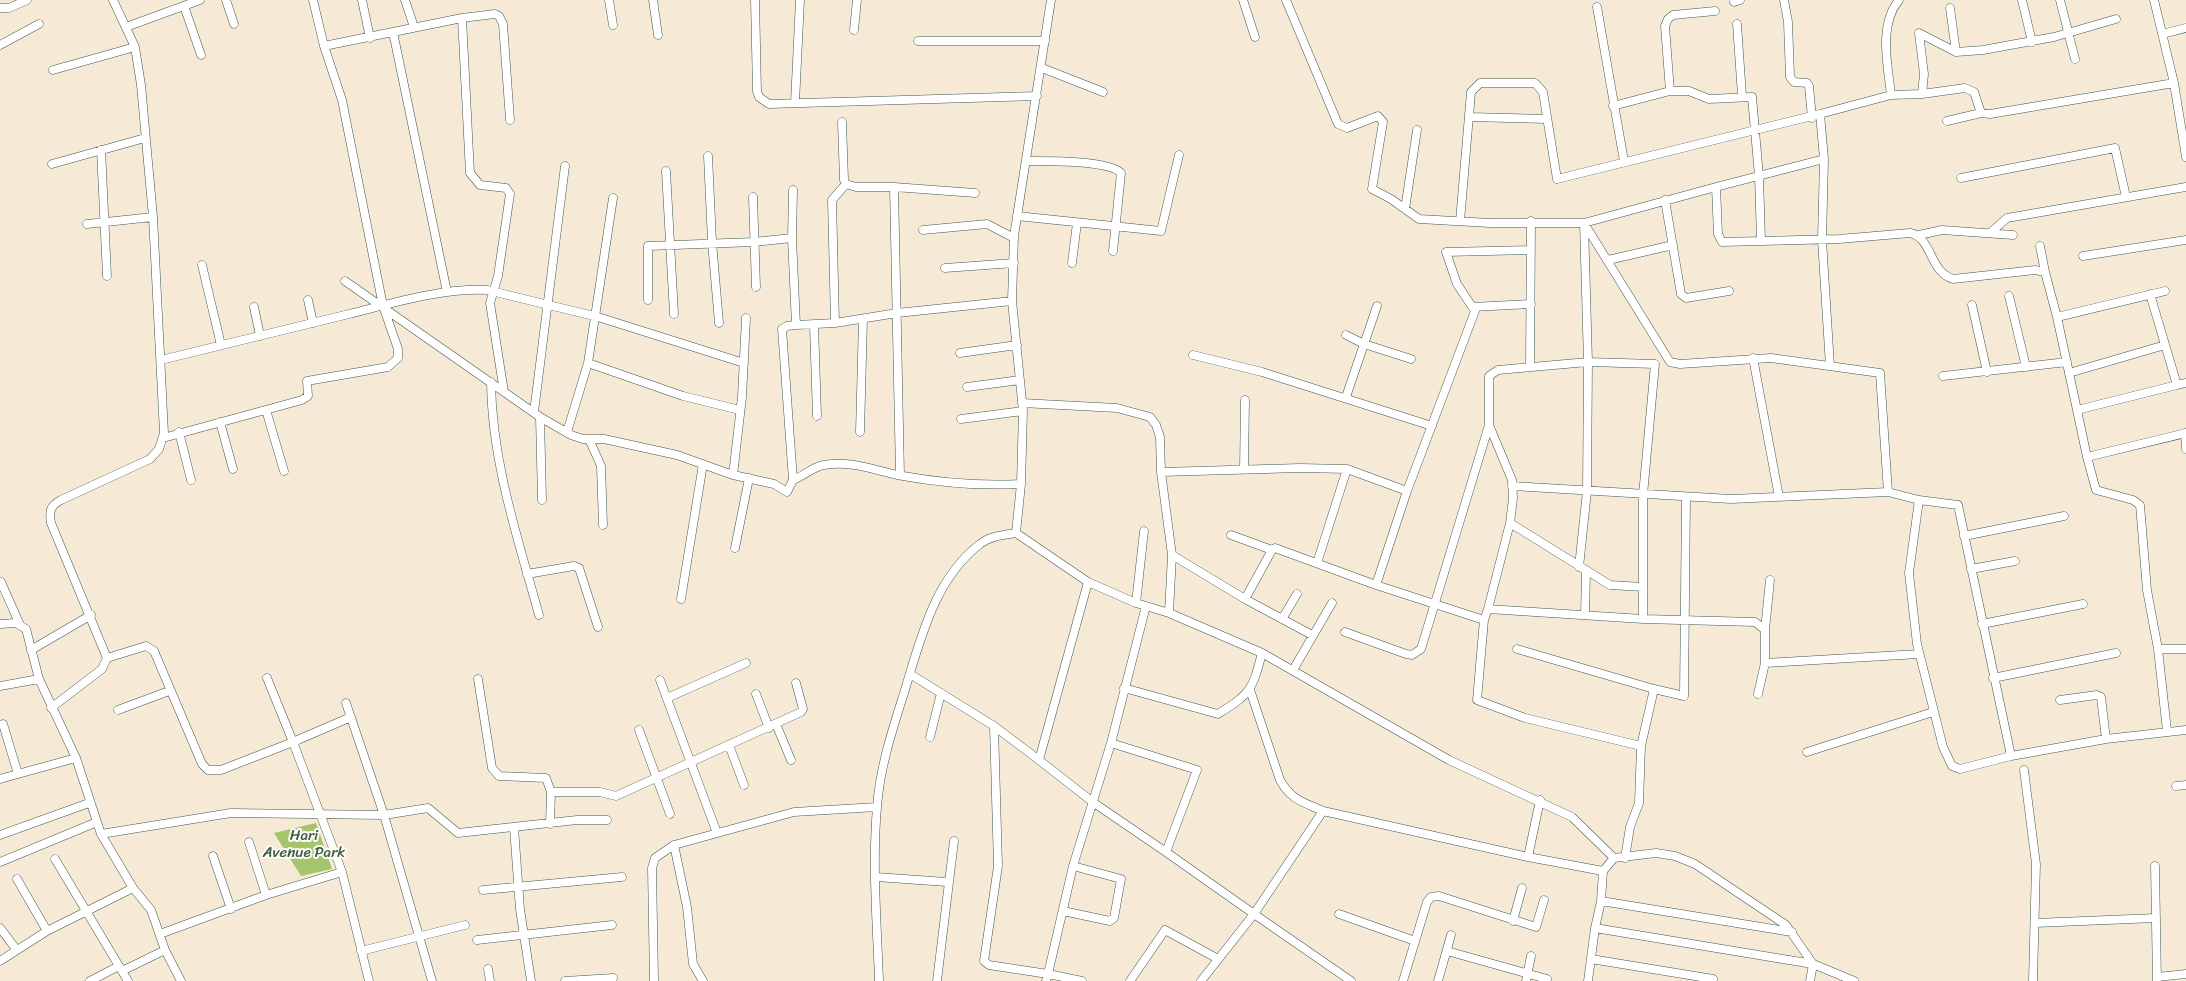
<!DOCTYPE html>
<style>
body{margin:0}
canvas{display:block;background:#f6ead6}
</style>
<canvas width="2186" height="981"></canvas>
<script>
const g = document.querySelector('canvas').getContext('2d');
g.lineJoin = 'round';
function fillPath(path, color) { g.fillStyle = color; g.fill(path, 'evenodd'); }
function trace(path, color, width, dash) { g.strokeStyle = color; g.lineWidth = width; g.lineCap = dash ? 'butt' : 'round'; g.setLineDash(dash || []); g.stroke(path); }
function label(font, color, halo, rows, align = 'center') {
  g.font = font + ' Sriracha,sans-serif'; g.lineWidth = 4; g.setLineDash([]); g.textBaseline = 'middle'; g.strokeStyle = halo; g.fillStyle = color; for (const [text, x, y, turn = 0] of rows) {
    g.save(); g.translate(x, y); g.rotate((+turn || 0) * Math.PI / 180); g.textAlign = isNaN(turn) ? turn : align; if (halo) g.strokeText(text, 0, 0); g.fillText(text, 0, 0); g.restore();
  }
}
const green = new Path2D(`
 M316,823L332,869L301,876L274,833Z`);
const street = new Path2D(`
 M226,0L234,24
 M313,0L324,46
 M362,0L370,38
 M405,0L414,27
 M609,0L613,25
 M653,0L658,35
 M755,0L757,91L759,97L769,104L1037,96
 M1243,0L1255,37
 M1286,0L1338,124L1347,128L1378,116L1383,122L1372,189L1391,199L1419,219L1490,223H1584L1716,187L1718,234L1722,242L1839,239L1910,233C1933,238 1929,272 1953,279L2035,270L2045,272L2057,317
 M1784,0L1788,22L1790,77L1794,82L1807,83L1809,86L1812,118
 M2022,0L2032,42
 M2060,0L2075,59
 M2154,0L2174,83L2186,157
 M1734,2L1740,0
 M184,6L201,55
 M1597,7L1624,161
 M0,8H9L27,0
 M1950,8L1956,52
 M462,18L470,173L480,185L506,188L510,194L498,276L490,303L504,392
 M1737,24L1742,96
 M126,27L200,0
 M854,30L857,0
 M393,32L447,292
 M2162,34L2186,28
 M918,41H1045
 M0,45L39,24
 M1042,68L1103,92
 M53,70L135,47
 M1670,91L1665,26L1668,19L1673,15L1715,11
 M1922,94L1924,74L1919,33L1956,52L1983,50L2054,37L2116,19
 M1891,95C1888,66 1878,25 1899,0
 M795,103L800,0
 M1613,106L1670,91H1689L1709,99L1752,97L1759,176L1761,241
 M1820,114L1891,95L1922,94L1965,88L1974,92L1981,113L1990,114L2174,83
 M1470,117L1547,119
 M1947,121L1981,113
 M842,122L844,180L846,184L856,187H894L975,193
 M101,150L107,276
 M708,156L712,242L719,323
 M1027,161C1046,161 1109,160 1121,173L1113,251
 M52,164L145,138
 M666,171L674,314
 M1961,178L2115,148L2126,197
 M894,187L900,475
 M1716,187L1824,159
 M753,197L756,287
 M1665,200L1681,294L1686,298L1729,291
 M1405,209L1417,130
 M1017,216L1161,231L1179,155
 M1460,221L1471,92L1480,83H1535L1543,92L1557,179L1820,114L1824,159L1822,240L1830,366
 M87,224L153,217
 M923,230L987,224L1014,238
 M1990,233L2007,218L2186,187
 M1919,235L1942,230L2013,235
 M792,238L793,190
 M2040,246L2045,272
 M2083,256L2186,240
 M1608,260L1673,245
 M1072,263L1077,223
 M202,265L221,345
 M945,268L1014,263
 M345,281L540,417L571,435L583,439H604L677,455L733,475L774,484L787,492L793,480C804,476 812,467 824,465C852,460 876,471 903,476C942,483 982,486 1021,484
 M2150,294L2177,385L2186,383
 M2009,296L2026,367
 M308,300L313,323
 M648,300V246L754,242L792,238L796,325L787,326L782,329L793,480
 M1972,305L1987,372
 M254,307L260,336
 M1472,307L1531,304
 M835,323L832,200L846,184
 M796,325L835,323L897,313L1012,301
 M814,325L817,416
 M1346,335L1364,344L1411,359
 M960,353L1017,345
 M1193,355L1262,372L1432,426
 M1753,358L1779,497
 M161,360C224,345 286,329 349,314C393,303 442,288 487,290L598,317L744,363
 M588,363L683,396L740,410
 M1530,367L1531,221
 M2069,373L2165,345
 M1943,376L2067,362
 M491,382C492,463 518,539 539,615
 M2177,385L2077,410L2087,457L2186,433
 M967,387L1020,380
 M1346,397L1377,306
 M1022,403L1117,408L1150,417L1156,425L1160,437L1161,472L1172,555L1169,613
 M266,410L284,471
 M2077,410L2057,317L2165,291
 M534,412L565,166
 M540,417L542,500
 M961,419L1023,411
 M220,422L233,469
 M179,432L191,480
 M567,432L588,363L613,198
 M860,432L863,319
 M2185,433L2186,449
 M163,438L302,400L308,396L307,381L388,367L398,358V349L383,306L342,100L324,46L462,18L495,14L499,16L503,24L510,120
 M589,439L601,466L603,525
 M2087,457L2096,490L2133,500L2140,505L2147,590L2158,649
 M1244,469L1245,400
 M1161,472L1300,468L1347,469L1407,491
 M733,475L742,397L746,318
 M1512,486L1731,499L1888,492L1919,500
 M1510,523L1610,585L1643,587
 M1016,533L1088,582L1136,603L1169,613L1262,653L1449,760L1572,817L1614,858L1656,853L1675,856L1695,864L1786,925L1813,964L1854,981
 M1231,535L1272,550
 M1964,536L2064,516
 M735,548L749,478
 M1172,555L1245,599
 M1317,563L1347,469
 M1579,567L1587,491L1588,362L1655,364L1643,495V619
 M1971,569L2015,561
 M527,574L574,566L579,568L598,627
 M1,582L20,625
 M1088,582L1039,760L1094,803L1166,852L1197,770L1111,743
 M1376,585L1407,491L1475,311L1457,284L1446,252L1531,250
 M681,599L703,464
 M1136,603L1144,531
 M1488,609L1510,523L1513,498L1512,480L1489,425V376L1498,370L1588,362L1584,223L1670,362L1680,364L1771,358L1880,373L1888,492
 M1585,615L1586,572
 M1282,619L1297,594
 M0,624L16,623L26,629L39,679L76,758L101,834L133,888L151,910L165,950L181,981
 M1982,624L2083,604
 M1765,630L1770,580
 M1345,632L1406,654L1412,655L1421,649L1489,425
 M1312,635L1245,599L1272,550L1275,548L1376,585L1484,620
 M1517,649L1654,689
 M31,650L91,615
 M107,658L146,646L154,651L202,764L208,770H221L293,742L342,872
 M1293,670L1332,603
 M910,674L994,726L1039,760
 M267,678L293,742L351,717
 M1993,678L2116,653
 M478,679L492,768L499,776L546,778L551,792L550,824
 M660,680L717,833
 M0,686L39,679
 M1124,688L1218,714C1251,693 1252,691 1262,653
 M756,694L769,728
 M1758,694L1765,663
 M667,698L746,663
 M2060,700L2097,695L2101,697L2106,739
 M346,703L384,815L428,808L458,833L577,820H607
 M51,708L102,669L107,658L51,523C49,511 50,506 61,500L150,459L159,449L164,433L153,217L141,85L135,47L113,0
 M118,710L169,691
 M3,724L18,774
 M776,724L791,760
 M994,726L998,866L984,961L989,965L1048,974L1046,981
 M639,730L670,814
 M2167,731L2158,649H2186
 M930,737L941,693
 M729,745L744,785
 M1641,746L1654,689L1684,696L1686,497
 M1807,752L1933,712
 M2011,756L1958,505L1919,500L1909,573L1917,644L1943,747L1952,766L1960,769L2011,756L2106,739L2186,730
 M2024,770L2036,864L2033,981
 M0,779L76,758
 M2176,786L2186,785
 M551,792H600L616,796L801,712L803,709L796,683
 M1323,811L1528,857L1603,871
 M514,828L520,909L531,981
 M101,834L231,813L384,815L432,981
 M0,835L89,803
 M249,842L266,895
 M674,845L687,907L693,964L703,981
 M1166,852L1254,914L1323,811C1303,802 1291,800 1280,780L1250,690
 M213,856L231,909
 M1528,857L1540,800
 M1614,858L1603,871L1601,901L1595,928L1813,964L1810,981
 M1625,858L1630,827L1639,803L1641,746L1525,718L1477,700L1484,620L1488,609L1643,619L1755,622L1765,630V663L1919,654
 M55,859L122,971
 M0,862L97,822
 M2155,866L2157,981
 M876,877L947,882
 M17,879L47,931
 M483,890L622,877
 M1601,901L1792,932
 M1063,911L1110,921L1114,918L1121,879L1073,866
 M1339,914L1415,941
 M1513,921L1522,888
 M2035,923L2156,918
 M0,928L16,949
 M160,934L266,895L342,872L369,981
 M477,940L612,925
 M361,951L465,925
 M1447,951L1547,979
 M1591,959L1713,979
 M0,961L47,931L133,888
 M488,969L490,981
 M2157,977L2186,974
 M90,981L119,966
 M128,981L122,971L165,950
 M565,981L613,978
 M654,981L652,868L655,858L674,845L794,812L877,807
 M879,981C877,923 872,864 877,807C880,767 892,731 904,693C920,641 934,579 980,544C990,536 1003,535 1016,533L1021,484L1023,411L1012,301L1014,236L1051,0
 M937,981L954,841
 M1082,981L1048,974L1073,866L1111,743L1146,606
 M1130,981L1165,930L1218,959
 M1201,981L1254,914L1351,981
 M1403,981L1427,902L1431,897L1439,896L1536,927L1544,900
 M1438,981L1451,935
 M1526,981L1531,956
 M1588,981L1595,928`);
const parkNames = [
 ["Hari",304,836],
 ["Avenue Park",304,853]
];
fillPath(green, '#a5c56d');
trace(street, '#3f574c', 9);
trace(street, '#fff', 8);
label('15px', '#405f42', '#fdfcf7', parkNames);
</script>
